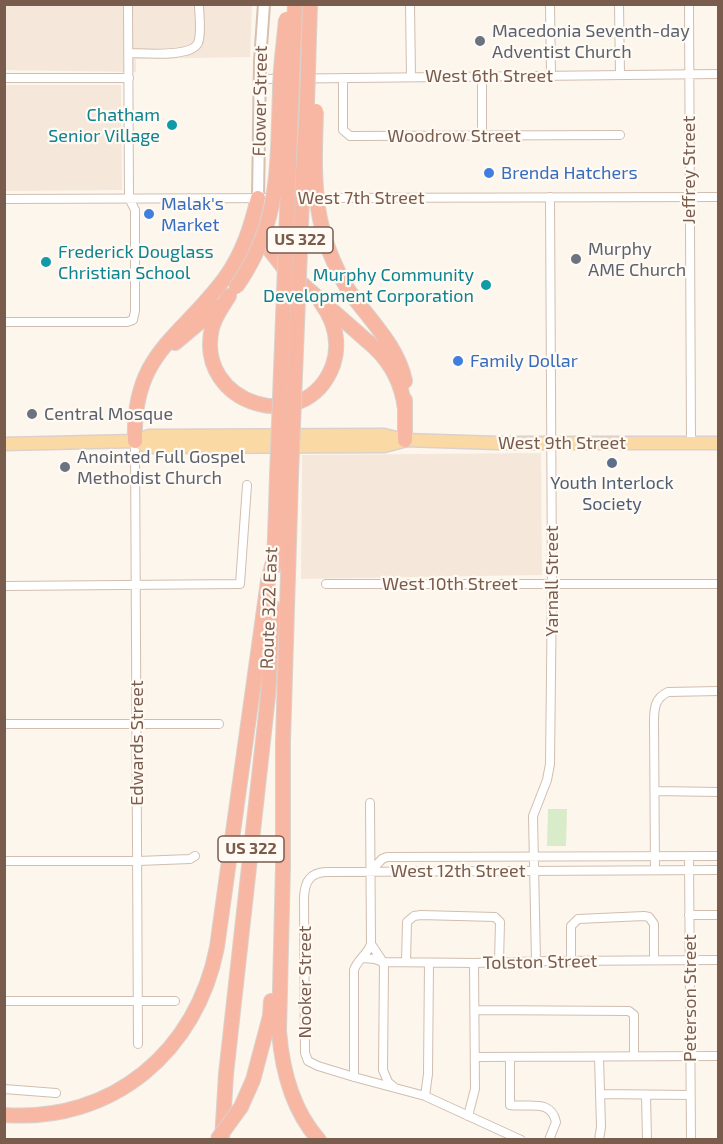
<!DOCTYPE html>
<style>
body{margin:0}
#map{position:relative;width:723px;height:1144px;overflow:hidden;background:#fdf6ec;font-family:"Exo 2",sans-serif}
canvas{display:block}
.frame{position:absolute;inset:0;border:6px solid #7a5c4d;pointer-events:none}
</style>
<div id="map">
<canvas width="723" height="1144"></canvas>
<div class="frame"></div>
</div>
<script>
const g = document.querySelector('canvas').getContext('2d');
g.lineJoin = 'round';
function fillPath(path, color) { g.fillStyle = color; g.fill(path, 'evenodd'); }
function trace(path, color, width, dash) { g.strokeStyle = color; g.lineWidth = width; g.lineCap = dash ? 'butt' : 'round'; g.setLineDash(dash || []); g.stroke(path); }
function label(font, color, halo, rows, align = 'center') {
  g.font = font + ' "Exo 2",sans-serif'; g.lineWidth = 4.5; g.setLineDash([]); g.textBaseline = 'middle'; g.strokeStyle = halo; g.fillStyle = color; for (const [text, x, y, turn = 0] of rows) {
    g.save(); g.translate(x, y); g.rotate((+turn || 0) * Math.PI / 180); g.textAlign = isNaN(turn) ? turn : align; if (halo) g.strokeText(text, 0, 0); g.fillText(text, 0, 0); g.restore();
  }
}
const residential = new Path2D(`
 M5,5H252L250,57L136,59V72L5,70Z
 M5,85H121L122,190L5,191Z
 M541,453L542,575L301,579L302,455Z`);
const green = new Path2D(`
 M548,809H567L566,846H547Z`);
const street = new Path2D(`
 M410,4L411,76
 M550,4L551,75
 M619,4L620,75
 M689,4L691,443
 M129,53C143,53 191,58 198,43C202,33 199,15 199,4
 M482,76V136
 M4,78H129
 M343,78V130L350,136L620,135
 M260,79L718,74
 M315,198L718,197
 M4,199L291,198
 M4,322H127L133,320L135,311V210L129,198L128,4
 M135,441L138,1044
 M326,584H718
 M4,586L240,584L247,485
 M4,724H219
 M655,791L718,792
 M689,856L691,1140
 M4,861H138L190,859L195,856
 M655,870L654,721C654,708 655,698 668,692L718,691
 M371,871L382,859L387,857L718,856
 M689,915H718
 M371,944L383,962L384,967L383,1070L388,1082L394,1087
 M363,958L375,959L383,962L474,963L552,961L718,960
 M536,961L533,816L547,780L550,764L552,584L550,197
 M571,961V926L578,919L644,916L649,917L654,924V960
 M406,962L407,922L414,916L421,915L495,917L500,922L499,962
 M4,1001H175
 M475,1010L629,1011L634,1015V1056
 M475,1057L718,1056
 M510,1057V1105C527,1108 551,1098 556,1122L549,1140
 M599,1057L601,1127L599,1140
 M354,1077V970C357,960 367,955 371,944L370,803
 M4,1089L56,1093
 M600,1094L690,1095
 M646,1095L647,1140
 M425,1096L428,1074L429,963
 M468,1116L475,1089L474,963
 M521,1140L425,1096L354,1077L318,1066L308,1061L305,1053L304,897C305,881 310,873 326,872L718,870`);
const secondary = new Path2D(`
 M258,198L260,61L264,4`);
const primary = new Path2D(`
 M135,441L149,447L384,446L403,441
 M4,444L135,441L149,436L384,435L405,440L497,443H718`);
const highway = new Path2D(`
 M262,227L269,249L283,267L374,347C392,364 402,384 405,409
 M349,291C369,319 398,346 405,381
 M229,296C222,307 215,316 212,328C194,405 306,439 333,365C341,341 334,320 320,301
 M175,343L218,307
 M405,440V400
 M135,441C132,353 180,339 225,278C243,253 251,227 258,198
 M291,476L283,741V866L279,1031C282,1069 292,1110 319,1140
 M274,567L277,476
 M253,1080L270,1016L271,1001
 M4,1115C113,1123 197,1051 217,947L268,581L274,558
 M222,1140L226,1074L268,696L273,607`);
const highwayBridge = new Path2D(`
 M316,111C314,181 311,229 349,291
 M236,287C281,224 277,167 280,92C280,68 284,43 286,19
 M277,476L295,4
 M291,476L303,174L307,105L310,4
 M217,1140L241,1107L253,1080`);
const markers = [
 [480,41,6,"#6b7280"],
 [172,125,6,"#0f9aa8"],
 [489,173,6,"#3f7fe0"],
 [149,214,6,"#3f7fe0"],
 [576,259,6,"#6b7280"],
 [46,262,6,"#0f9aa8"],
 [486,285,6,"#0f9aa8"],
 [458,361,6,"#3f7fe0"],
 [32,414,6,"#6b7280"],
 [612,463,6,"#5c6f8a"],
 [65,467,6,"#6b7280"]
];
const shields = [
 [300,240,66],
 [251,849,66]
];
const shieldNames = [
 ["US 322",300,240],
 ["US 322",251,849]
];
const worshipNames = [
 ["Macedonia Seventh-day",492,31],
 ["Adventist Church",492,52],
 ["Murphy",588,249],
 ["AME Church",588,270],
 ["Central Mosque",44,414],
 ["Anointed Full Gospel",77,457],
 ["Methodist Church",77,478]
];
const streetNames = [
 ["West 6th Street",489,76],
 ["Flower Street",260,101,-89],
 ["Woodrow Street",454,136],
 ["Jeffrey Street",689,170,-90],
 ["West 7th Street",361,198],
 ["West 9th Street",562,443],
 ["Yarnall Street",552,581,-90],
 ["West 10th Street",450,584],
 ["Route 322 East",269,608,-88],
 ["Edwards Street",137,743,-90],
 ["West 12th Street",458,871],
 ["Tolston Street",540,962,-1],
 ["Nooker Street",305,982,-90],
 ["Peterson Street",690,998,-90]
];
const cultureNames = [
 ["Chatham",160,115],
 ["Senior Village",160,136],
 ["Frederick Douglass",58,252,"left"],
 ["Christian School",58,273,"left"],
 ["Murphy Community",474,275],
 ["Development Corporation",474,296]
];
const shopNames = [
 ["Brenda Hatchers",501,173],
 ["Malak's",161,204],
 ["Market",161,225],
 ["Family Dollar",470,361]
];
const serviceNames = [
 ["Youth Interlock",612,483],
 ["Society",612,504]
];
fillPath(residential, '#f5e8da');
fillPath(green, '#d8ecc9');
trace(street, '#d1beb0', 10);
trace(secondary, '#d6c0b0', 14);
trace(primary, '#dad1cd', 15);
trace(highway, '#dad1cd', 16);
trace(street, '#fff', 8);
trace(secondary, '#fff', 10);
trace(primary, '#fbd9a5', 12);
trace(highway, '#f7b7a3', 14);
trace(highwayBridge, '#dad1cd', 16, []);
trace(highwayBridge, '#f7b7a3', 14);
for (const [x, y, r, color] of markers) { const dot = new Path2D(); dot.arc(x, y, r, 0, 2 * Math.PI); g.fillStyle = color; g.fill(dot); trace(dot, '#fffaf3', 2); }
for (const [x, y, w] of shields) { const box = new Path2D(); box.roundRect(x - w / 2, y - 13, w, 26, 4.5); g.fillStyle = '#fffaf3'; g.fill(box); trace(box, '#7a5c4d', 1.5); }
label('bold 16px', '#7a5c4d', null, shieldNames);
label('18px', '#5b616d', '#fffaf3', worshipNames, 'left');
label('18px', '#7a5c4d', '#fffaf3', streetNames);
label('18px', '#0d838f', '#fffaf3', cultureNames, 'right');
label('18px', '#366cbe', '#fffaf3', shopNames, 'left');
label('18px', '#4e5e75', '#fffaf3', serviceNames);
</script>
